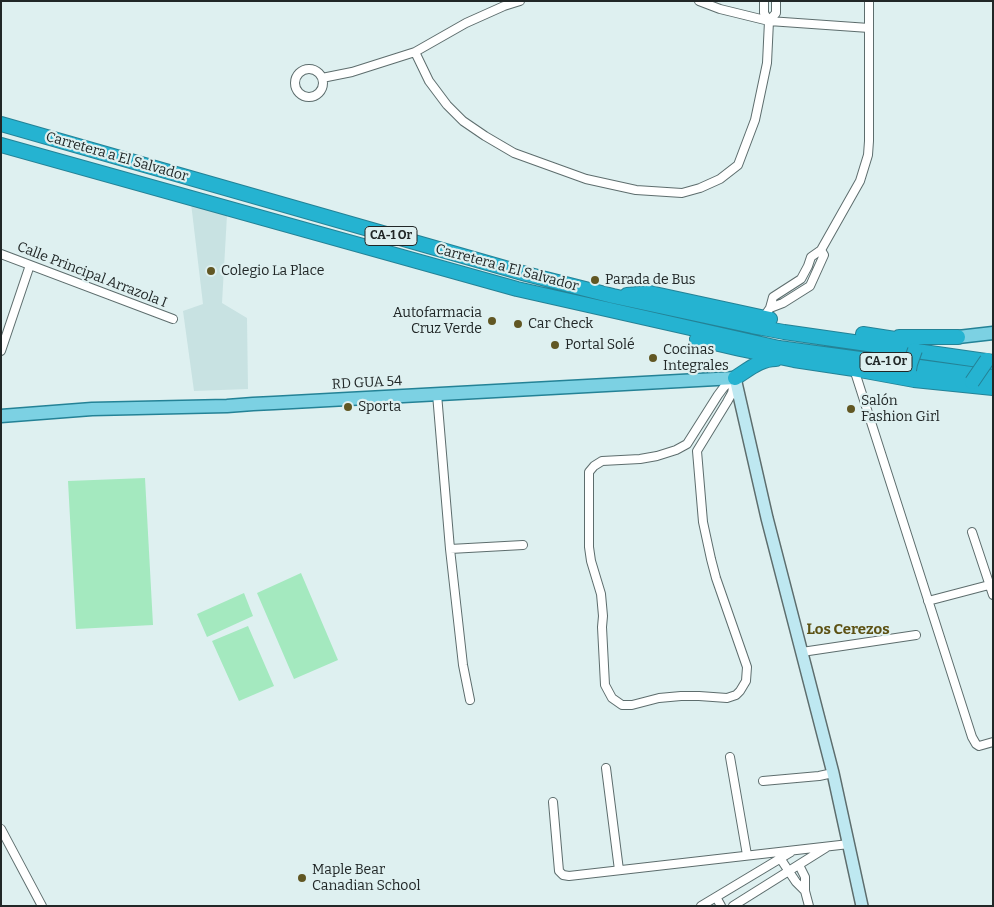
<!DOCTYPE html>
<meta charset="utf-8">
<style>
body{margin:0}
#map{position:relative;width:994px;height:907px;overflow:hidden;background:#def0f0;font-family:Bitter,serif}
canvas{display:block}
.frame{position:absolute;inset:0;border:2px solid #212727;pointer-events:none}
</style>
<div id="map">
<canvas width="994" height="907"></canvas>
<div class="frame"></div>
</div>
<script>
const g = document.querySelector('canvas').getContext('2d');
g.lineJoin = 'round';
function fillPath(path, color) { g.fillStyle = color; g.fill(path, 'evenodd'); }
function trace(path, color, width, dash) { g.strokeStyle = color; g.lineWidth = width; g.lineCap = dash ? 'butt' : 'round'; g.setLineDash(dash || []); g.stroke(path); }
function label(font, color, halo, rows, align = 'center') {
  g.font = font + ' Bitter,serif'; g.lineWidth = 4.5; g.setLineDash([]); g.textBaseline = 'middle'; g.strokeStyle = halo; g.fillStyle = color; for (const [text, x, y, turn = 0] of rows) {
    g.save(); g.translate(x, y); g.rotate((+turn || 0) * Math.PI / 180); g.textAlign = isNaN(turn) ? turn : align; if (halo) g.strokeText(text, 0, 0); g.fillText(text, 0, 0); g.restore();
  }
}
const built = new Path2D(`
 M191,203L227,215L222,303L247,318L248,389L194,391L183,311L203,304Z`);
const green = new Path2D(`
 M145,478L153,625L76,629L68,481Z
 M301,573L338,660L294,679L257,593Z
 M244,593L253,616L207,637L197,614Z
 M248,626L274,686L239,701L212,641Z`);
const street = new Path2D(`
 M699,1L720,9L769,21L869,28
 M769,21L776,13V1
 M415,52L429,81L447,105L463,121L485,136L514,153L586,179L636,190L682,193L700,188L720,179L738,165L755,120L767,63L769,21L764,13V1
 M295 83a14 14 0 1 1 28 0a14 14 0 1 1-28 0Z
 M322,78L352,72L415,52L466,23L504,6L520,1
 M1,254L173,319
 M770,308L783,303L810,286L824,255L821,250
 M763,318L770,308L773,297L801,279L808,266L811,257L821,250L860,181L868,155L869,141V1
 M1,351L30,265
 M854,369L972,737L976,744L979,746L993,742
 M735,378L732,393L727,402L697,451L703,522L711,559L716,578L747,667L746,681L740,691L736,695L727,698L699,696H681L659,698L632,705H622L612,698L605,685L602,627L603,616L601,594L591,561L589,547V472L594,466L602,461L640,459L657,456L676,450L687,444L718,395L724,387Z
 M437,394L450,549L463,665L470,700
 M972,532L993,595
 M450,549L523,545
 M928,601L989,585
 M802,652L916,635
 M730,757L747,855
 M606,768L619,870
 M763,781L819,776L833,773
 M553,802L559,871L563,875L569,876L849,844
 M1,829L42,906
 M780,858L796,882L805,891
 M799,865L805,877V891L809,906
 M716,897L721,906
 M701,906L791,852
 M733,906L827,847`);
const secondary = new Path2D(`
 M735,378L767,518L833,773L862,906`);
const primary = new Path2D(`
 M958,337L993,333
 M1,416L92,409L227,406L253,404L274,403L735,378`);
const highway = new Path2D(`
 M1,124L526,274L613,296L752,326L784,332L993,362
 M1,145L517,289L779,348L993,377
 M627,295L650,293L770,319
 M863,334L908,341
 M899,337H958
 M697,339L740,349L794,360L854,369L914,380L993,388
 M735,378C748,370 760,359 776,359`);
const highwayBridge = new Path2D(`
 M909,370L910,364L915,350
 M972,382L987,360`);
const markers = [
 [211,271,5,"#615723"],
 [595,280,5,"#615723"],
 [492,321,5,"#615723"],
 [518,324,5,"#615723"],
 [555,345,5,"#615723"],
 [653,358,5,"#615723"],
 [348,407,5,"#615723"],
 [851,409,5,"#615723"],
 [302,878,5,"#615723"]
];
const shields = [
 [391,236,52],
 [886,362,52]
];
const shieldNames = [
 ["CA-1 Or",391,236],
 ["CA-1 Or",886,362]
];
const streetNames = [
 ["Carretera a El Salvador",117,157,16],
 ["Carretera a El Salvador",507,268,15],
 ["Calle Principal Arrazola I",92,275,21],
 ["RD GUA 54",367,383,-3]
];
const poiNames = [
 ["Colegio La Place",221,271],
 ["Parada de Bus",605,280],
 ["Autofarmacia",482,313,"right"],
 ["Cruz Verde",482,329,"right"],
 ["Car Check",528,324],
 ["Portal Solé",565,345],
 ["Cocinas",663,350],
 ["Integrales",663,366],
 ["Salón",861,401],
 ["Fashion Girl",861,417],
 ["Sporta",358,407],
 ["Maple Bear",312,870],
 ["Canadian School",312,886]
];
const neighbourhoodNames = [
 ["Los Cerezos",848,630]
];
fillPath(built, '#c8e2e2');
fillPath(green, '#a4e9bf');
trace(street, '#5d6d6d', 10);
trace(secondary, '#5d6d6d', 14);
trace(primary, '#248296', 15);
trace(highway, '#248296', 16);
trace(street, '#fff', 8);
trace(secondary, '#bee8f1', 11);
trace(primary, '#7cd1e3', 12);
trace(highway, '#25b3d1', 14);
trace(highwayBridge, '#248296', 16, []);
trace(highwayBridge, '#25b3d1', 14);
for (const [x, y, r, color] of markers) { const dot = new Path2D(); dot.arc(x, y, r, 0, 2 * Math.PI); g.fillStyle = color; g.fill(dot); trace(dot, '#def0f0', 2); }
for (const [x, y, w] of shields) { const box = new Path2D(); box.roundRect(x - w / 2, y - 9.5, w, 19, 4); g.fillStyle = '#def0f0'; g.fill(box); trace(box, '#212727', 1); }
label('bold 12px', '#212727', null, shieldNames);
label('14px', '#212727', '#def0f0', streetNames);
label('14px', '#212727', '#def0f0', poiNames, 'left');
label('bold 15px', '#5c5113', '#def0f0', neighbourhoodNames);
</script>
